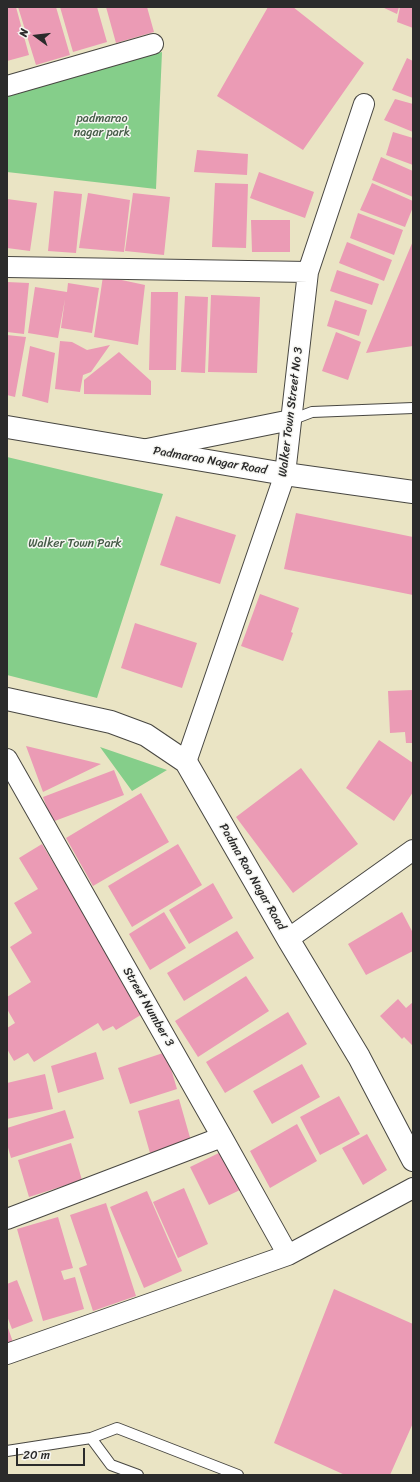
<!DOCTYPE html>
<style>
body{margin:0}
#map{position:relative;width:420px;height:1482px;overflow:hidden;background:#eae4c4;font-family:Sriracha,sans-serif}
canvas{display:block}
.frame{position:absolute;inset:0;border:8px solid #2b2b2b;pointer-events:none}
.north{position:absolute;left:16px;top:16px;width:40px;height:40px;-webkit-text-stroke:3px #f6f6f2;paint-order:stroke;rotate:285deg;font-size:11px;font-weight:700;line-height:16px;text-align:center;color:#2b2b2b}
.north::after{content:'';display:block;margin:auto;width:14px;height:18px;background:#2b2b2b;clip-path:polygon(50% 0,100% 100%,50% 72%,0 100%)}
.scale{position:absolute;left:16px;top:1448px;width:69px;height:18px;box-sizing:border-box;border:2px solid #2b2b2b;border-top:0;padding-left:5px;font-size:12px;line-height:14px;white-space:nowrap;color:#2b2b2b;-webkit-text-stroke:3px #f6f6f2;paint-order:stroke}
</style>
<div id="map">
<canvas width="420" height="1482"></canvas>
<div class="frame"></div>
<div class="north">N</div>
<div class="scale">20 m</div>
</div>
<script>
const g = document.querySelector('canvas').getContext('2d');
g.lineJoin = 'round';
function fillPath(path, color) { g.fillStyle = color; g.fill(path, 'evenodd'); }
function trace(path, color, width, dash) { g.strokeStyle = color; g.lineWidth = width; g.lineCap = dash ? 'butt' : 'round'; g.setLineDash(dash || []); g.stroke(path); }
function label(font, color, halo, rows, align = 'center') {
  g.font = font + ' Sriracha,sans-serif'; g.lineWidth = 3; g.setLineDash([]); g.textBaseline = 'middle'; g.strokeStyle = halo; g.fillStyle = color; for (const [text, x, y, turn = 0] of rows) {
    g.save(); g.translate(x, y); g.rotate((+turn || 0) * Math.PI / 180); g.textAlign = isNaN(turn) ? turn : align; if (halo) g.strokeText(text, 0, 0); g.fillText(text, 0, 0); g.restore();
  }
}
const green = new Path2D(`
 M162,52L156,189L7,172V92Z
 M7,457L163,494L97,698L7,675Z
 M100,747L167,770L132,791Z`);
const building = new Path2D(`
 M7,7H16L29,55L7,61Z
 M18,7H56L70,55L36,65Z
 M60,7H97L107,42L73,52Z
 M106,7H147L154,32L116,43Z
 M268,7H293L364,63L303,150L217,96Z
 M382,7H399L397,14Z
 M400,7H413V28L397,22Z
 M407,58L413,61V98L392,90Z
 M395,99L413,104V132L384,120Z
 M393,132L413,138V165L386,155Z
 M197,150L248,154L247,175L194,172Z
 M381,157L413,171V197L372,180Z
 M259,172L314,192L305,218L250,198Z
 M215,183L248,184L246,248L212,247Z
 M372,183L413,201V207L405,227L360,210Z
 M54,191L82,194L76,253L48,251Z
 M88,193L130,200L124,252L79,248Z
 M133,193L170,197L164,255L125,251Z
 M7,199L37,203L30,251L7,248Z
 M358,213L403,230L394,255L350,238Z
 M251,220H290V252H252Z
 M413,241V346L366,353Z
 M347,242L392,260L384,281L339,263Z
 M337,270L379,284L372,305L330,291Z
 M103,276L145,285L138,345L94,337Z
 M7,282L29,283L24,334L7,332Z
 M68,283L99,288L92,333L61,328L65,299L58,338L28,333L35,287L67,292Z
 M151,292H178L176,370H149Z
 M211,295L260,297L257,373L208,372Z
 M185,296L208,297L205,373L181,372Z
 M335,300L367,310L359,336L327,326Z
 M336,332L361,342L348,380L322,371Z
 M7,335L26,337L15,397L7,395Z
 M60,341L72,342L87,350L110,345L91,372L83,375L80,392L55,389Z
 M30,346L55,353L48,403L22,396Z
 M119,352L151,381V395L84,394V380Z
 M296,513L413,537V595L284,569Z
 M176,516L236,535L220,584L160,565Z
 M260,594L299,608L291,632L293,633L283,661L241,646Z
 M135,623L197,643L182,688L121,668Z
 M413,690V743H406L405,732L390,733L388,691Z
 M379,740L413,763V792L394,821L346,788Z
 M26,746L101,764L43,792Z
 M301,768L358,844L293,893L236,817Z
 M114,770L124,795L52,822L43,797Z
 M141,793L169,842L93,886L66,838Z
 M42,844L144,1013L116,1030L113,1026L103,1031L98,1023L34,1062L28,1053L14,1061L7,1049V1028L15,1023L7,1009V997L31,982L10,947L32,933L14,903L38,889L19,858Z
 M178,844L202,885L132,927L108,886Z
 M213,883L233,918L189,944L169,910Z
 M164,912L186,948L150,970L129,934Z
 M402,912L413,933V951L366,975L348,944Z
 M237,931L254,958L184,1001L167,973Z
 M246,976L269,1011L198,1057L175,1021Z
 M398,999L406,1008L413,1002V1046L404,1037L402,1039L380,1016Z
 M288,1012L307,1044L225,1093L206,1062Z
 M96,1052L104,1079L58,1093L51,1066Z
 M166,1052L177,1089L130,1104L118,1068Z
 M302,1064L320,1097L272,1124L253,1091Z
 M45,1074L53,1109L7,1119V1083Z
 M339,1096L360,1134L320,1155L300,1117Z
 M179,1099L191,1141L150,1153L138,1111Z
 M65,1110L74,1138L11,1158L7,1144V1128Z
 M297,1124L317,1161L270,1188L250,1151Z
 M367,1134L387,1170L363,1185L342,1148Z
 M71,1143L82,1180L29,1197L18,1160Z
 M223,1151L242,1189L209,1205L190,1167Z
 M184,1188L208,1244L178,1258L153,1202Z
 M147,1191L182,1271L144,1288L110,1207Z
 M106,1203L136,1296L93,1311L79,1268L87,1265L70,1215Z
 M58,1217L73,1268L61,1271L64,1280L75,1277L84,1309L43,1321L17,1229Z
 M17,1280L33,1321L12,1329L7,1316V1284Z
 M334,1289L413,1324V1423L390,1475H345L274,1443Z
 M7,1325L14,1345L7,1347Z`);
const lane = new Path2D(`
 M291,420L312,412L413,408
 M91,1438L111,1465L138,1475
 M7,1451L91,1438L117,1428L238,1475`);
const street = new Path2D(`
 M7,86L153,44
 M7,267L308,272
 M147,449L291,420
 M7,759L222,1137L288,1255
 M186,762L285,474L308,272L364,104
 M288,939L413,850
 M7,1219L222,1137
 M7,1354L288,1255L413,1188`);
const secondary = new Path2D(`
 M7,427L285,474L413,492
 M7,699L111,722L146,735L186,762L288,939L359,1057L413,1160`);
const parkNames = [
 ["padmarao",102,119],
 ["nagar park",102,133],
 ["Walker Town Park",75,544]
];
const streetNames = [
 ["Walker Town Street No 3",291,412,-83],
 ["Padmarao Nagar Road",210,461,10],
 ["Padma Rao Nagar Road",252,877,60],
 ["Street Number 3",148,1007,60]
];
fillPath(green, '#85ce8a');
fillPath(building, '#eb9bb5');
trace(lane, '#484742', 12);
trace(street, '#484742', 22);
trace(secondary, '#484742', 24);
trace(lane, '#fff', 10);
trace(street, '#fff', 20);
trace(secondary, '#fff', 22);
label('12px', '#465c48', '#f6f6f2', parkNames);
label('12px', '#2b2b2b', '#f6f6f2', streetNames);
</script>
